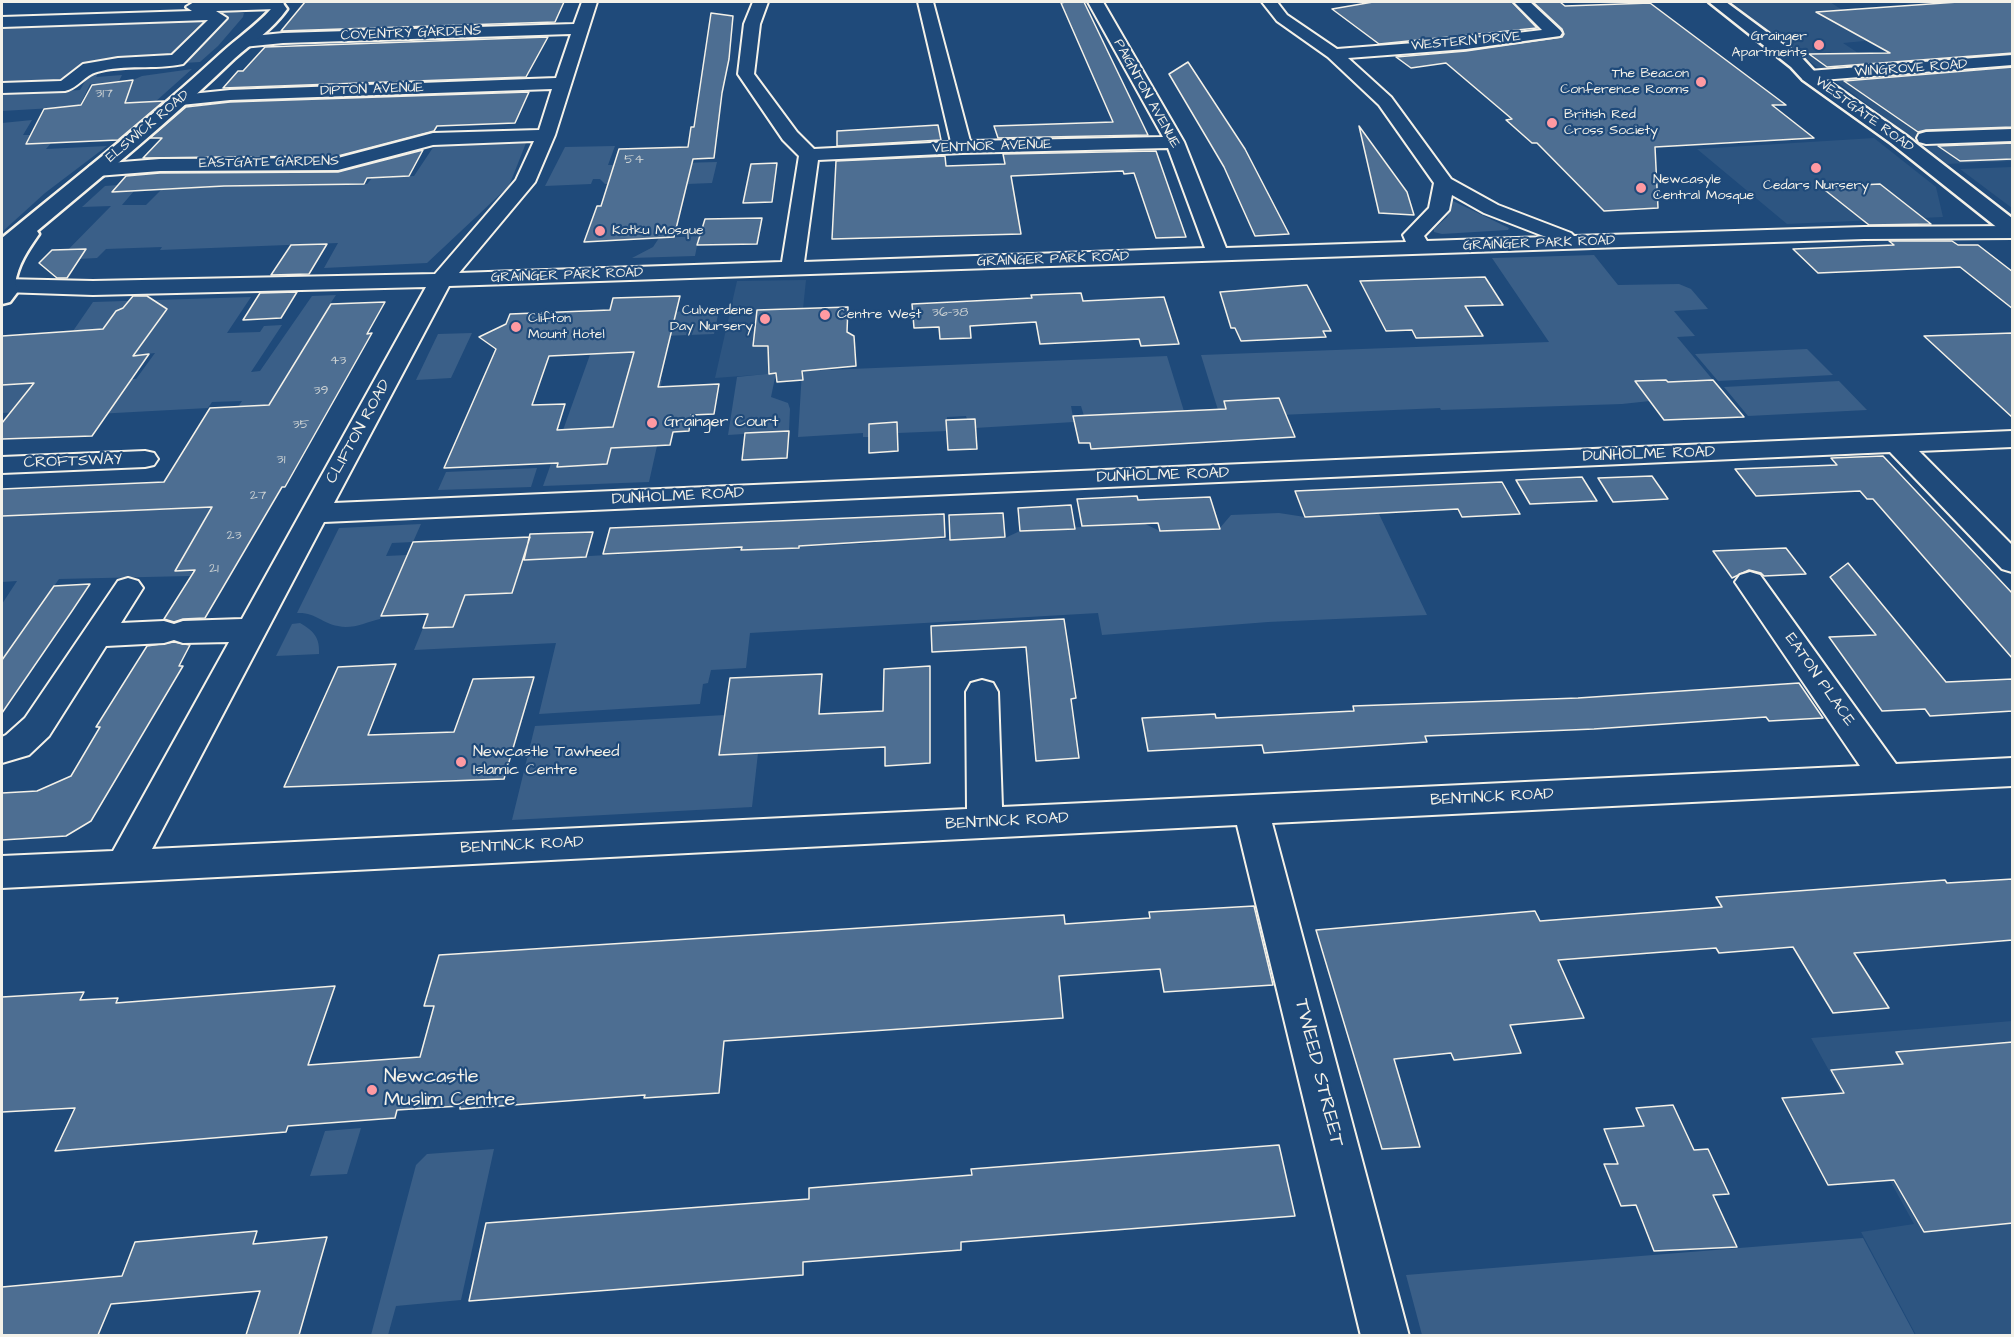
<!DOCTYPE html>
<style>
body{margin:0}
#map{position:relative;width:2014px;height:1337px;overflow:hidden;background:#1f4a7a;font-family:"Architects Daughter",sans-serif}
canvas{display:block}
.frame{position:absolute;inset:0;border:3px solid #f4f1e8;pointer-events:none}
</style>
<div id="map">
<canvas width="2014" height="1337"></canvas>
<div class="frame"></div>
</div>
<script>
const g = document.querySelector('canvas').getContext('2d');
g.lineJoin = 'round';
function fillPath(path, color) { g.fillStyle = color; g.fill(path, 'evenodd'); }
function trace(path, color, width, dash) { g.strokeStyle = color; g.lineWidth = width; g.lineCap = dash ? 'butt' : 'round'; g.setLineDash(dash || []); g.stroke(path); }
function label(font, color, halo, rows, align = 'center') {
  g.font = font + ' "Architects Daughter",sans-serif'; g.lineWidth = 4.5; g.setLineDash([]); g.textBaseline = 'middle'; g.strokeStyle = halo; g.fillStyle = color; for (const [text, x, y, turn = 0] of rows) {
    g.save(); g.translate(x, y); g.rotate((+turn || 0) * Math.PI / 180); g.textAlign = isNaN(turn) ? turn : align; if (halo) g.strokeText(text, 0, 0); g.fillText(text, 0, 0); g.restore();
  }
}
const built = new Path2D(`
 M1730,2H1830L1886,39L1843,43L2012,155V161L1947,164Z
 M1874,138L1936,187L1943,217L1787,224L1697,149Z
 M2012,167V208L1960,169Z
 M806,280L803,309L769,374L715,378L737,281Z
 M2012,1021V1335H1916L1861,1232L1914,1224L1811,1038Z`);
const green = new Path2D(`
 M224,10L244,13L243,17L218,46L200,62L99,68L86,72L76,87H66L64,91L80,90L91,71L100,70L96,77L122,75L119,81L90,84L81,103L86,104L127,93L133,80L142,76L192,69L155,102L2,111V17Z
 M32,120L23,135H30L26,144L52,142L46,149L107,146L45,193L2,232V123Z
 M526,143L509,186L427,263L324,268L338,243L160,250L162,247L106,249L97,258L58,260L111,206L82,207L105,186L118,185L112,192L134,191L122,205H146L162,189L285,184V186L367,184L372,178L414,176L434,146Z
 M615,146L608,165H614L608,184H605L600,179H593L591,184L545,186L565,147Z
 M717,162L712,183L687,184L688,181L680,163Z
 M1453,201L1509,228L1508,230L1442,234L1434,232V229L1447,217Z
 M699,236L695,256L632,258L653,247L659,238Z
 M1594,255L1618,285L1679,284L1691,289L1708,309L1674,311L1695,336L1677,337L1713,380L1678,395L1666,380L1636,381L1650,401L1622,404L1441,410L1440,408L1234,417L1218,410L1201,355L1549,342L1492,258Z
 M336,295L330,304L343,303L244,467L207,516L175,570H193L190,576L59,579L2,660V604L17,581L2,582V516L169,509L242,401L212,402L208,408L59,416L19,412L2,413V385L86,379H136L155,353L92,360L101,348L141,345L166,308C155,301 130,309 116,311L103,329L73,331L93,302L251,297L227,333L260,332L264,326L282,325L251,372L260,371L312,296Z
 M719,310L714,334L638,337L626,382L662,380L656,410L616,412L613,427L561,450L557,466L607,464L611,448L657,446L649,482L543,486L596,338L666,312Z
 M472,333L451,378L416,380L438,334Z
 M1807,349L1833,375L1718,381L1695,354Z
 M1167,356L1187,421L1084,416L1081,406H1071L1074,422L975,428L974,419H967L966,416L947,417V431L898,433L897,422L869,424V437H863V433L798,437L802,371Z
 M776,373L771,397L788,403L790,409L789,431L728,435L737,377Z
 M1839,381L1867,410L1748,416L1724,387Z
 M537,468L531,487L438,490L446,472Z
 M1279,513L1305,517L1379,514L1427,615L1268,622L1102,635L1098,613L750,633L746,668L711,670L708,683L703,684L700,704L539,714L556,643L414,650L423,628L453,627L433,602L522,560L725,548L742,550L874,543L882,540L1005,538L1020,531L1143,523L1160,531L1219,529L1231,515Z
 M421,524L413,542L392,543L386,556L407,555L380,619C367,622 351,630 338,626C321,623 316,612 297,613L339,528Z
 M300,623C314,631 320,638 319,654L276,656L292,624Z
 M725,715L758,753L752,807L512,820L535,726Z
 M361,1128L347,1174L310,1176L325,1131Z
 M494,1149L461,1300L396,1306L388,1335H371L416,1165L427,1154Z
 M1863,1238L1915,1335H1422L1406,1275Z`);
const building = new Path2D(`
 M305,2H564L555,22L281,31Z
 M1065,2H1084L1148,135L998,138L994,126L1113,122L1061,3Z
 M1373,2H1512L1537,28L1379,44L1332,9Z
 M1533,2H1560L1565,6L1650,3L1786,105H1772L1814,138L1655,147L1658,208L1604,211L1537,143H1532L1506,120L1512,119L1446,63L1411,68L1396,57L1466,51L1562,37L1564,34L1562,29Z
 M1958,2H2013V53L1827,67L1809,54L1890,53L1816,12Z
 M711,13L733,16L729,59L722,93L714,158L693,159L674,237L584,242L597,206H601L619,149L688,147L691,127H694Z
 M548,37L526,77L223,88L238,71H243L265,47Z
 M1188,62L1245,149L1289,234L1255,236L1224,167L1169,74Z
 M2013,67V127L1926,130L1918,132L1844,81Z
 M133,80L125,103L164,101L118,140L26,144L44,109L81,105L92,85Z
 M529,92L515,123L437,126L434,131L338,156L143,158L162,138H150L186,107L230,102Z
 M938,125L941,140L837,146V131Z
 M1359,126L1407,192L1414,215L1379,213Z
 M2013,143V159L1960,161L1938,146Z
 M423,150L409,176L367,178L364,184L224,186L112,192L126,176L160,173L338,172Z
 M1156,151L1186,237L1156,238L1134,173L1124,174L1123,171L1011,176L1021,234L832,239L836,161L945,156L946,166L1005,164L1003,154Z
 M777,163L772,202L743,203L751,164Z
 M1880,184L1931,224L1869,225L1821,187Z
 M762,218L757,244L697,245L705,219Z
 M1889,241H1952L1958,245H1978L2013,272V309L1960,267L1818,273L1793,249L1894,245Z
 M327,244L309,274L271,275L291,245Z
 M86,249L67,278H57L39,263L52,250Z
 M1485,277L1503,305L1465,306L1483,336L1416,338L1412,330L1386,331L1360,281Z
 M1307,285L1331,331H1323L1326,337L1241,341L1235,328H1231L1220,292Z
 M297,292L281,318L243,320L260,293Z
 M1081,293L1083,301L1164,297L1179,344L1141,346L1139,339L1040,344L1036,322L970,326L971,338L940,339L939,327L914,328L912,304L1032,298L1031,295Z
 M133,296H147L167,309L133,356L149,354L92,436L2,439V423L34,383L2,385V336L103,329L116,311L123,308Z
 M680,296L658,387L719,384L714,414L691,415L689,431L673,432L670,445L611,448L607,464L557,467L558,463L444,468L496,349L479,337L506,324L510,314L610,310L613,298ZM634,352L613,427L557,430L565,404L532,405L549,356Z
 M385,302L367,334L372,333L285,487H282L205,618L183,619L174,622L164,619L195,570L175,571L212,507L2,516V489L164,482L210,408L269,405L331,304Z
 M848,307L847,332L854,336L856,366L802,371L803,380L777,382L776,373L769,374L768,346H753L757,310Z
 M2013,333V418L1924,336Z
 M1666,380L1668,382L1713,380L1744,417L1664,420L1635,381Z
 M1279,398L1295,437L1091,449L1090,443H1079L1073,416L1226,409L1224,401Z
 M975,419L977,449L948,450L946,420Z
 M897,422L898,451L869,453V424Z
 M789,431L787,458L742,460L745,433Z
 M1883,456L2013,594V659L1873,499H1867L1860,491L1756,496L1735,469L1837,465L1831,458Z
 M1652,476L1668,499L1613,502L1598,478Z
 M1582,477L1597,501L1530,504L1516,480Z
 M1502,482L1520,514L1462,517L1458,509L1305,517L1295,491Z
 M1137,496L1138,500L1210,497L1220,529L1160,531L1158,523L1082,526L1077,499Z
 M1071,505L1075,529L1020,531L1018,508Z
 M1003,513L1005,537L950,540L949,515Z
 M944,514L945,537L799,546V548L741,550L742,547L603,554L610,528Z
 M593,532L586,557L524,560L530,534Z
 M530,537L512,593L465,595L453,627L423,628L428,614L381,616L413,542Z
 M1786,548L1806,574L1764,576L1761,573L1749,570L1732,578L1713,551Z
 M1848,563L1946,682L2013,679V711L1930,716L1925,709L1882,711L1829,637L1876,635L1830,577Z
 M90,584L72,611L2,713V660L54,586Z
 M1064,619L1076,698L1071,699L1079,758L1036,761L1026,647L932,652L931,626Z
 M174,642L190,645L179,666H183L91,821L66,836L2,840V793L37,791L71,776L100,727H96L147,646Z
 M396,664L368,735L454,732L473,679L534,677L504,779L284,787L338,667Z
 M930,666V763L885,766V747L719,755L730,678L822,674L819,714L883,711L884,669Z
 M1799,683L1823,718L1769,721L1766,717L1594,729L1425,736L1427,742L1264,753L1262,745L1148,751L1142,718L1215,714L1216,718L1354,711L1353,706L1578,698Z
 M2013,879V940L1854,953L1889,1008L1833,1013L1793,947L1719,953L1716,948L1558,960L1584,1018L1510,1025L1521,1053L1454,1060L1451,1053L1394,1059L1420,1147L1382,1149L1316,930L1535,911L1540,921L1722,907L1716,897L1945,880L1947,883Z
 M1254,906L1273,985L1164,992L1160,969L1059,976L1063,1018L724,1041L719,1093L644,1098L645,1095L460,1109V1106L397,1110L395,1118L288,1126L286,1132L55,1151L75,1108L2,1112V997L84,992L80,1000L118,998L116,1003L335,986L308,1065L420,1057L434,1006H424L439,955L1064,915L1065,924L1150,918L1149,912Z
 M2013,1042V1223L1924,1232L1894,1180L1828,1185L1782,1098L1844,1093L1831,1070L1903,1064L1896,1052Z
 M1673,1105L1694,1150L1708,1149L1729,1194L1713,1195L1737,1247L1654,1251L1636,1205L1621,1206L1604,1164H1618L1604,1129L1644,1126L1636,1108Z
 M1279,1145L1295,1216L961,1242V1250L803,1262V1275L469,1301L486,1223L809,1199V1188L972,1175L971,1169Z
 M257,1231L253,1244L327,1237L299,1335H246L260,1291L111,1304L98,1335H2V1287L122,1276L135,1242Z`);
const minor = new Path2D(`
 M194,2H282L284,4L276,9L216,11L227,18L183,64C155,70 125,64 97,72C85,75 78,88 65,91L2,93V83L61,81L83,64L89,63L118,58L172,55L208,20L2,27V17L192,11L186,7Z
 M582,2H597L555,135L535,182L459,273L782,262L799,156L783,140L738,74L744,24L753,2H768L760,24L754,74L797,132L814,149L951,142L918,2H933L970,141L1163,137L1088,2H1103L1184,142L1226,248L1406,242L1403,235L1429,208L1434,183L1379,105L1328,57L1277,21L1262,2H1277L1287,15L1337,49L1466,39L1542,30L1514,2H1530L1560,30L1562,33L1560,36L1466,49L1348,58L1391,97L1451,179L1498,205L1571,233L1574,236L1864,227L2012,226V238L1864,239L449,286L334,503L2012,431V447L1919,451L2012,545V572L2002,569L1890,452L324,522L152,849L967,809L966,692L971,683L982,680L993,683L998,692L1002,807L1860,766L1735,582L1740,575L1750,572L1760,575L1896,764L2012,758V786L1272,823L1409,1336H1361L1237,825L2,888V856L113,851L229,642L183,643L174,640L164,643L106,646L49,736L29,755L2,763V737L6,735L25,718L118,581L128,578L138,581L143,588L121,623L164,621L174,624L183,621L242,619L426,287L93,295L3,292L2,279L93,281L435,274L516,180L534,141L433,145L338,170L160,171L97,176L90,174L87,170L90,166L97,164L160,159L338,158L433,133L539,130L552,89L230,100L181,105L175,104L172,100L175,96L181,95L230,90L556,78L571,34L283,43L243,47L235,42L243,37L283,33L574,24ZM1168,148L1205,248L804,262L818,160L962,153ZM1452,195L1484,213L1546,237L1427,241L1424,236L1449,210Z
 M2012,55V65L1809,81L1803,80L1801,76L1803,72L1809,71Z
 M2012,129V141L1926,144L1919,142L1917,138L1919,134L1926,132Z
 M145,451L154,453L158,459L154,465L145,467L2,473V457Z`);
const major = new Path2D(`
 M270,2H282L287,9C273,29 252,43 234,59C171,120 104,175 37,231L39,234C28,250 18,264 15,284L19,290L10,302L2,304V238C75,178 150,119 220,54C236,39 256,26 271,9L268,4Z
 M1709,2H1726L1803,59L1815,72L1905,135L2012,218V234L2004,233L1891,143L1803,80L1791,67Z`);
const markers = [
 [1819,45,6,"#ff9aa2"],
 [1701,82,6,"#ff9aa2"],
 [1552,123,6,"#ff9aa2"],
 [1816,168,6,"#ff9aa2"],
 [1641,188,6,"#ff9aa2"],
 [600,231,6,"#ff9aa2"],
 [825,315,6,"#ff9aa2"],
 [765,319,6,"#ff9aa2"],
 [516,327,6,"#ff9aa2"],
 [652,423,6,"#ff9aa2"],
 [461,762,6,"#ff9aa2"],
 [372,1090,6,"#ff9aa2"]
];
const farStreetnames = [
 ["COVENTRY GARDENS",411,34,-2],
 ["WESTERN DRIVE",1466,42,-5],
 ["WINGROVE ROAD",1911,69,-4],
 ["DIPTON AVENUE",372,90,-2],
 ["PAIGNTON AVENUE",1146,94,61],
 ["WESTGATE ROAD",1864,115,36],
 ["ELSWICK ROAD",148,127,-40],
 ["VENTNOR AVENUE",992,147,-2],
 ["EASTGATE GARDENS",269,163,-1],
 ["GRAINGER PARK ROAD",1539,244,-2],
 ["GRAINGER PARK ROAD",1053,260,-2],
 ["GRAINGER PARK ROAD",567,276,-2]
];
const farPoinames = [
 ["Grainger",1807,37,"right"],
 ["Apartments",1807,53,"right"],
 ["The Beacon",1689,74,"right"],
 ["Conference Rooms",1689,90,"right"],
 ["British Red",1564,115],
 ["Cross Society",1564,131],
 ["Newcasyle",1653,180],
 ["Central Mosque",1653,196],
 ["Cedars Nursery",1816,186,"center"],
 ["Kotku Mosque",612,231],
 ["Culverdene",753,311,"right"],
 ["Day Nursery",753,327,"right"],
 ["Centre West",837,315],
 ["Clifton",528,319],
 ["Mount Hotel",528,335]
];
const numberNames = [
 ["317",104,94],
 ["54",634,160],
 ["36-38",950,313],
 ["43",338,361],
 ["39",321,391],
 ["35",301,425],
 ["31",281,460],
 ["27",258,496],
 ["23",234,536],
 ["21",214,569]
];
const poiNames = [
 ["Grainger Court",664,423],
 ["Newcastle Tawheed",473,753],
 ["Islamic Centre",473,771]
];
const streetNames = [
 ["CLIFTON ROAD",359,432,-61],
 ["DUNHOLME ROAD",1649,455,-2],
 ["CROFTSWAY",73,462,-2],
 ["DUNHOLME ROAD",1163,476,-2],
 ["DUNHOLME ROAD",678,497,-3],
 ["EATON PLACE",1819,680,55],
 ["BENTINCK ROAD",1492,798,-3],
 ["BENTINCK ROAD",1007,822,-3],
 ["BENTINCK ROAD",522,846,-3]
];
const nearStreetnames = [
 ["TWEED STREET",1318,1073,76]
];
const nearPoinames = [
 ["Newcastle",384,1078],
 ["Muslim Centre",384,1101]
];
fillPath(built, '#2d5581');
fillPath(green, '#3a5f88');
fillPath(building, '#4d6e92');
trace(building, '#f4f1e8', 1.5);
trace(minor, '#f4f1e8', 4);
trace(major, '#f4f1e8', 5);
fillPath(minor, '#1f4a7a');
fillPath(major, '#1f4a7a');
for (const [x, y, r, color] of markers) { const dot = new Path2D(); dot.arc(x, y, r, 0, 2 * Math.PI); g.fillStyle = color; g.fill(dot); trace(dot, '#1f4a7a', 2); }
label('14px', '#f4f1e8', '#1f4a7a', farStreetnames);
label('14px', '#f4f1e8', '#1f4a7a', farPoinames, 'left');
label('14px', '#cad0d2', null, numberNames);
label('16px', '#f4f1e8', '#1f4a7a', poiNames, 'left');
label('16px', '#f4f1e8', '#1f4a7a', streetNames);
label('20px', '#f4f1e8', '#1f4a7a', nearStreetnames);
label('20px', '#f4f1e8', '#1f4a7a', nearPoinames, 'left');
</script>
